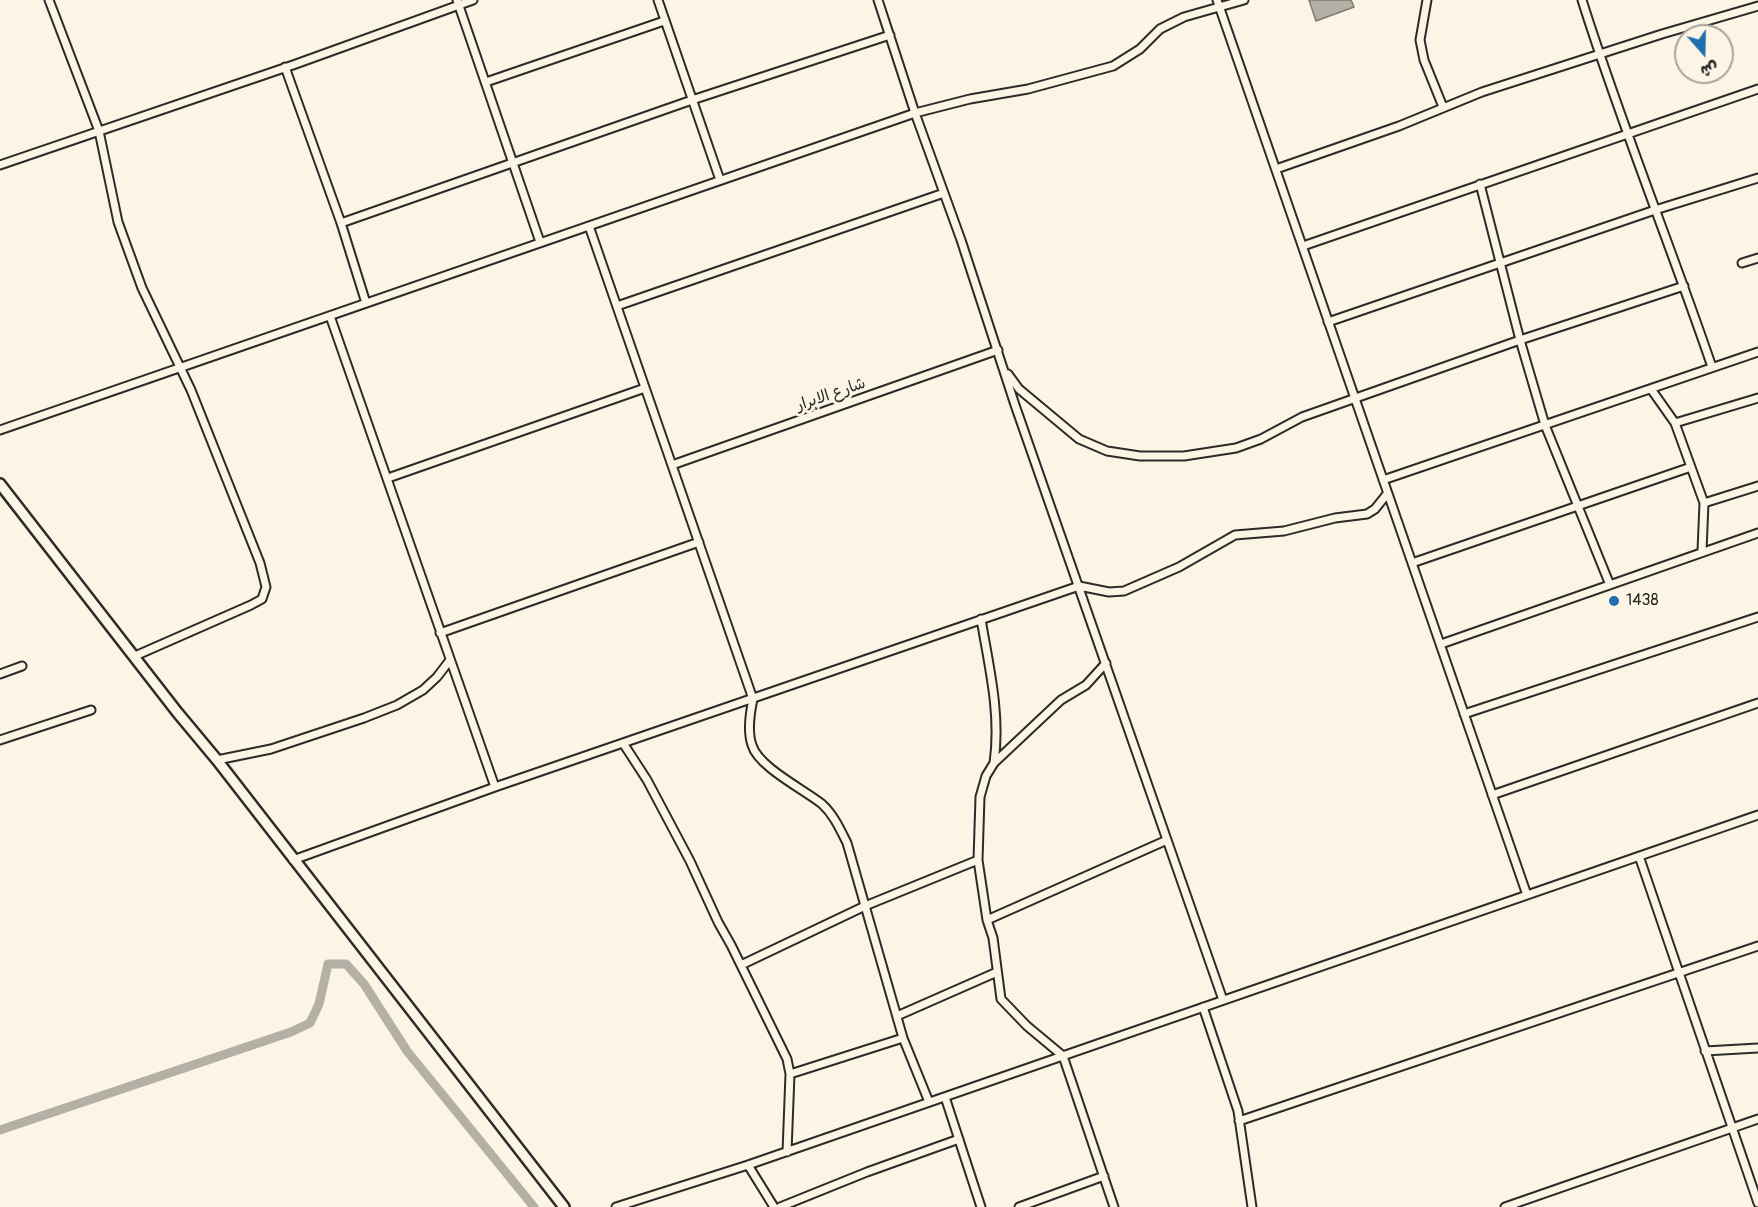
<!DOCTYPE html>
<meta charset="utf-8">
<style>
body{margin:0}
#map{position:relative;width:1758px;height:1207px;overflow:hidden;background:#fcf5e5;font-family:Pangolin,"Playpen Sans Arabic",sans-serif}
canvas{display:block}
.north{position:absolute;left:1674px;top:24px;width:60px;height:60px;box-sizing:border-box;background:#fcf5e5;border:2px solid #a8a49b;border-radius:50%;rotate:160deg;font-size:16px;font-weight:700;line-height:24px;text-align:center;color:#2b2b2b}
.north::after{content:'';display:block;margin:auto;width:21px;height:27px;background:#1f6fb2;clip-path:polygon(50% 0,100% 100%,50% 72%,0 100%)}
</style>
<div id="map">
<canvas width="1758" height="1207"></canvas>
<div class="north">ش</div>
</div>
<script>
const g = document.querySelector('canvas').getContext('2d');
g.lineJoin = 'round';
function fillPath(path, color) { g.fillStyle = color; g.fill(path, 'evenodd'); }
function trace(path, color, width, dash) { g.strokeStyle = color; g.lineWidth = width; g.lineCap = dash ? 'butt' : 'round'; g.setLineDash(dash || []); g.stroke(path); }
function label(font, color, halo, rows, align = 'center') {
  g.font = font + ' Pangolin,"Playpen Sans Arabic",sans-serif'; g.lineWidth = 6; g.setLineDash([]); g.textBaseline = 'middle'; g.strokeStyle = halo; g.fillStyle = color; for (const [text, x, y, turn = 0] of rows) {
    g.save(); g.translate(x, y); g.rotate((+turn || 0) * Math.PI / 180); g.textAlign = isNaN(turn) ? turn : align; if (halo) g.strokeText(text, 0, 0); g.fillText(text, 0, 0); g.restore();
  }
}
const water = new Path2D(`
 M1309,0H1351L1354,7L1316,21Z`);
const canal = new Path2D(`
 M0,1130L291,1032L310,1023L319,1004L328,964H346L364,984L407,1051L534,1207`);
const street = new Path2D(`
 M49,0L99,131L118,222L142,288L191,390L260,563L266,587L262,599L251,605L135,656
 M457,0L540,242
 M658,0L720,180
 M878,0L915,113L961,240L1015,405L1223,1000
 M1217,0L1527,895
 M1427,0L1420,40L1424,60L1443,107
 M1582,0C1621,124 1670,244 1712,367
 M285,67L341,223L366,303
 M486,82L664,21
 M0,165L293,65L473,0
 M1276,169L1399,126L1482,92L1662,34L1758,6
 M1480,184L1520,340L1545,425L1610,585
 M341,223L692,100L890,35
 M589,226L753,699C750,713 747,731 752,745C758,767 805,790 822,804C834,815 840,829 847,843L903,1038L929,1102
 M1303,246L1758,89
 M1742,263L1758,258
 M617,306L944,193
 M330,316L495,787
 M1328,322L1655,210L1758,178
 M1008,374L1019,389L1079,439L1107,451L1140,456H1184L1236,448L1261,439L1302,417L1520,340L1684,286
 M1651,389L1675,423L1704,503L1702,551
 M1675,423L1758,398
 M0,430L915,113L970,99L1028,89L1113,66L1140,49L1160,29L1184,17L1244,0
 M672,465L998,350
 M388,478L645,388
 M1383,480L1758,352
 M1704,503L1758,486
 M1412,563L1691,467
 M981,619C989,667 1001,714 994,763
 M440,633L699,542
 M1441,644L1758,533
 M1106,663L1086,685L1061,700L994,763L986,776L980,797L978,860L987,920L993,938L1001,999L1027,1026L1063,1056L1114,1207
 M0,674L22,666
 M1464,714L1758,617
 M0,740L91,710
 M623,743L647,780L690,861L718,922L731,945L787,1059L790,1074L787,1152
 M217,760L271,749L364,718L397,705L423,690L437,677L450,660
 M1492,795L1758,703
 M1639,856L1758,1203
 M293,860L495,787L1079,586L1109,592L1124,591L1179,567L1235,535L1284,531L1335,518L1367,514L1375,509L1387,494
 M987,920L1167,840
 M741,965L865,906L978,860
 M1203,1007L1238,1111L1252,1207
 M897,1016L997,972
 M1705,1051L1758,1048
 M790,1074L903,1038
 M945,1097L981,1207
 M1239,1121L1758,946
 M748,1165L774,1207
 M616,1207L748,1165L1758,815
 M780,1207L867,1172L959,1139
 M1019,1207L1104,1176
 M1505,1207L1758,1119`);
const secondary = new Path2D(`
 M0,484L177,712L217,760L564,1207`);
const markers = [
 [1614,601,6,"#1f6fb2"]
];
const streetNames = [
 ["شارع الابرار",831,395,-19]
];
const poiNames = [
 ["1438",1626,601]
];
fillPath(water, '#b4b0a5');
trace(water, '#7d7b74', 1.5);
trace(canal, '#b4b0a5', 9);
trace(street, '#2b2b2b', 11);
trace(secondary, '#2b2b2b', 14);
trace(street, '#fcf5e5', 7);
trace(secondary, '#fcf5e5', 9);
for (const [x, y, r, color] of markers) { const dot = new Path2D(); dot.arc(x, y, r, 0, 2 * Math.PI); g.fillStyle = color; g.fill(dot); trace(dot, '#fcf5e5', 2); }
label('16px', '#2b2b2b', '#fcf5e5', streetNames);
label('16px', '#2b2b2b', '#fcf5e5', poiNames, 'left');
</script>
